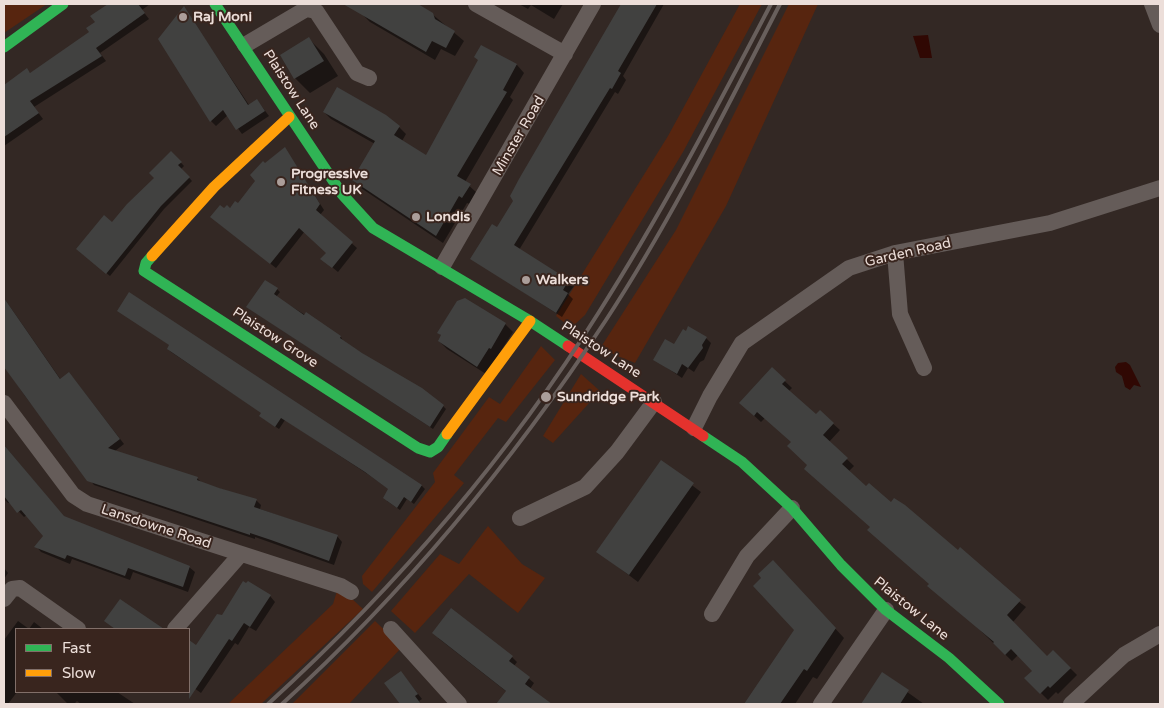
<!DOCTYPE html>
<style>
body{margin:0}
#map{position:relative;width:1164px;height:708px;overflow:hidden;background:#332824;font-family:"Varela Round",sans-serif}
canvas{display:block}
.frame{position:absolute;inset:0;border:5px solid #ecded9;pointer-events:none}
.legend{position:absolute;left:15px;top:628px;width:175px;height:65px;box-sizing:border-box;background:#39251e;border:1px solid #816f69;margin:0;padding:6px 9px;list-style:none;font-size:15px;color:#ecded9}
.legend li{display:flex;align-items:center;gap:10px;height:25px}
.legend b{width:25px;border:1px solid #816f69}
</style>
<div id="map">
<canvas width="1164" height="708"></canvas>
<div class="frame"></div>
<ul class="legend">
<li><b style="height:6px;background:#30b455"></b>Fast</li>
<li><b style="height:6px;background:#ff9f0a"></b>Slow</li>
</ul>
</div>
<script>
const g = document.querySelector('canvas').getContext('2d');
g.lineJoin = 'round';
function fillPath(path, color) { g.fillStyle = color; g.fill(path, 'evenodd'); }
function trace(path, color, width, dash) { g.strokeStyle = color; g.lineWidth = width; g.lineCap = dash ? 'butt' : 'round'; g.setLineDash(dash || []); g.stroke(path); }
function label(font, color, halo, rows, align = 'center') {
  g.font = font + ' "Varela Round",sans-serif'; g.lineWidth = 4; g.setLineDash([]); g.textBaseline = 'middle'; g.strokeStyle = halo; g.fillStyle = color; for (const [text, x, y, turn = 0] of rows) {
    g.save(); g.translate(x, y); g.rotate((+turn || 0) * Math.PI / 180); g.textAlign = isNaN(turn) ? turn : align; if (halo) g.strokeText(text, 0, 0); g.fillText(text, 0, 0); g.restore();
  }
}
const green = new Path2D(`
 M4,4H47L4,33Z
 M740,4H762L683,152L585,315L571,328L556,316L668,136Z
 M789,4H818L726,206L635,363L615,355L601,347L676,230Z
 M541,346L555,360L506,422L498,418L454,475L464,483L372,592L363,584L362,576L435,482L433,473L489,397L500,404Z
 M581,374L600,391L553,443L543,436Z
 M488,526L522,564L545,578L518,613L469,574L415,633L391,611L440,554L459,564Z
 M337,591L350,597L363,609L261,704H228L333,604Z
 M375,621L402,647L349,704H292Z`);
const water = new Path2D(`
 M928,35L932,58H920L913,36Z
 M1126,362L1130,365L1141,387L1134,385L1130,390L1125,387L1122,376L1116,372L1115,367L1118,363Z`);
const shadow = new Path2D(`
 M110,4H150L142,10L149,19L100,53L106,61L34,107L43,119L4,146V86L27,70L31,74L91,32L97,22L92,16Z
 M352,4H410L432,14L464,41L455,56L441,49L435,60L370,22L361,13L363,10Z
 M519,4H563L554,19L531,5L528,9Z
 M622,4H664L623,76L626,80L618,94L615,92L519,250L574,286L568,294L573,299L562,317L472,259L497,229L515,201L520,180Z
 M184,8L249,105L257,100L269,116L242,134L228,115L216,126L211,121L160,39Z
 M309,39L324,54L338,76L310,93L295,78L281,56Z
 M482,46L517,65L524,73L510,97L513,100L465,182L477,193L470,204L467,203L443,243L361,188L354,180L375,144L331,119L324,112L399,127L406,134L402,141L427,157L479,61Z
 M285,149L324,210L320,215L357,248L338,272L327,263V253L305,231L276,268L217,222L224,210L238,205L257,182L265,164Z
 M171,152L184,166L181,169L192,181L164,209L110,276L80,252L112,223L155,178Z
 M277,289L280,292L276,297L341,337L343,341L443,406L446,409L433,429L250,309Z
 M130,294L422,486L425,489L414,504L407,499L400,510L387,501L390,490L369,475L285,420L279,429L264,419L262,413L171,352L168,349L171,346L119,311Z
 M4,298L61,380L69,374L74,379L124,444L115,451L197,478L202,483L256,500L261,505L260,509L337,536L342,542L334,565L255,537V539L94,485L25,396L4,365Z
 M505,324L513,332L486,374L447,349L439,341L442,336L439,333Z
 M706,338L711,343L704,360L700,362L694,372L688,368L682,378L654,359L674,346Z
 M772,369L792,388L788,392L816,416L820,412L840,430L829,442L854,466L848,472L866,488L1026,607L1013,622L1047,657L1053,651L1077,675L1058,694L1056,692L1048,700L1026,678L1033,671L1018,655L1012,661L809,465L792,442L765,418L761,422L748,410Z
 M4,445L64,517L189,567L195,572L188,592L133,572L130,580L72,559L70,564L41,552L36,546L44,536L27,515L24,517L10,502L8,503L4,499Z
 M661,462L701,492L638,582L598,552Z
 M4,568L8,573L4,579Z
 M782,571L844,638L817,679L813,677L795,704H746L795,630L763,578Z
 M270,596L275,602L256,631L249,627L238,645L235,643L201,693L194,688L192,691L189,689V646H197L223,616Z
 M18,621L29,629L34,622L43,629H16L17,692L8,704H4V640Z
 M106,621L156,625L160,629H115Z
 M438,638L512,657L517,662L514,666L534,683L530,689L550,704H505L501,700L507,692Z
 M401,672L422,699L419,701L421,704H402L386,683Z
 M882,674L924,704H863Z
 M56,692H117L135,704H81L77,701L74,704H68Z`);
const building = new Path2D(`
 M108,4H138L145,13L96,48L102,56L30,101L39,113L4,137V85L27,68L30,73L89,32L86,28L95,22L90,16Z
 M343,4H418L433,13L435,19L455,31L446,48L432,41L426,52Z
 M621,4H657L618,71L621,73L612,89L610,88L514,245L569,280L563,290L568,293L556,313L470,259L492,224L497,227L513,201L510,196L519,179Z
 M184,6L248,105L257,99L265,111L236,130L223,110L210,122L158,39Z
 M309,37L324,61L294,79L280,55Z
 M481,45L517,64L503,90L507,92L457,176L471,184L462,198L459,196L436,236L352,180L375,141L323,112L337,87L386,115L400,126L394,135L426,155L478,60L474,57Z
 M285,147L320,204L316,210L353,242L332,268L320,259L326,253L299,228L270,264L210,217L220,205L224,208L227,205L230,208L235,201L238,203L255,181L250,175L263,161L265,163Z
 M171,151L182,162L178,165L190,177L161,206L106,274L76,249L104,215L112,222L127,204L154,178L149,173Z
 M265,280L278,288L274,294L304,315L306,312L341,336L340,338L362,353L422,388L444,405L430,427L246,307Z
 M129,292L422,485L411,502L404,497L397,508L383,498L388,489L365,472L281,418L275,427L259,416L261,413L167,349L169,345L117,311Z
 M4,298L60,379L69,372L120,439L108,448L198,477L197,480L219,488L257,499L254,507L338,535L329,561L271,540L250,533V535L87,481L4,367Z
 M465,298L506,323L491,349L489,348L477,367L438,341L441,335L437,333L457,301Z
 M688,326L707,337L702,345L703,348L688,368L682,364L677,374L653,360L665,339L674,344L683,329L686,331Z
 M772,367L786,380L782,384L816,414L820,410L834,423L823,435L848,458L842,464L866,486L869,483L891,502L894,498L905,505L958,550L960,547L1021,600L1007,615L1047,656L1053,650L1071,668L1050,688L1048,686L1040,694L1024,678L1032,671L1011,649L1005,655L993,643L994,642L927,586L929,584L867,530L870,527L804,469L807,465L787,446L791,442L757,412L754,416L739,403Z
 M4,445L64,516L190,566L183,587L128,568L125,576L67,555L65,559L34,547L43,536L21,510L17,513L4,496Z
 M661,460L694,483L629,575L596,552Z
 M773,560L836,628L807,671L804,669L780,704H744L794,630L753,586L761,578L758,574Z
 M243,581L246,583L248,581L271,595L250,627L244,623L232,641L229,639L189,699V640L196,645L217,614L222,615Z
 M120,599L164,629H115L104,621Z
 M451,608L513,656L509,661L530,677L525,684L552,704H496L506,691L432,633Z
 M401,671L418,694L415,696L421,704H400L384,683Z
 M882,672L909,690L900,704H861Z`);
const street = new Path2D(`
 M476,4L565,54
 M1152,4L1160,25
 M245,45L306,9L316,11L357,73L369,78
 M895,253L900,314L924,368
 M442,267L593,4
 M4,403L73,495L87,504L341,586L351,592
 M694,428L710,396L742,343L849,268L895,253L1050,223L1160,188
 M520,518L585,487L617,452L654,402
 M4,599L12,589L20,588L78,629
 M712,614L747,556L792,508
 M175,629L240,555
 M391,629L459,704
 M821,704L886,610
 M1071,704L1124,655L1160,634`);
const fast = new Path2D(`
 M215,4L342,194L373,228L530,321L568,346
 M4,47L63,4
 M152,256L146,263L144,271L418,448L430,452L438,447L447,434
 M703,436L742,462L792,508L841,565L886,610L949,658L999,704`);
const slow = new Path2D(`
 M152,256L214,187L289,117
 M447,434L530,321`);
const jam = new Path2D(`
 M568,346L703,436`);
const rail = new Path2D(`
 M268,704C394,589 508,457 599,312C662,213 716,109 771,4
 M282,704C406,591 514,460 606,320C672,219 725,111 780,4`);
const markers = [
 [183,17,5,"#ab9e9a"],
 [281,182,5,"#ab9e9a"],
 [416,217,5,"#ab9e9a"],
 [526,280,5,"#ab9e9a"],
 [546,397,6,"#ab9e9a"]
];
const poiNames = [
 ["Raj Moni",193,17],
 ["Progressive",291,174],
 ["Fitness UK",291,190],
 ["Londis",426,217],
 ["Walkers",536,280],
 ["Sundridge Park",557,397]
];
const streetNames = [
 ["Plaistow Lane",291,90,57],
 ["Minster Road",519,136,-60],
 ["Garden Road",908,253,-13],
 ["Plaistow Grove",275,338,33],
 ["Plaistow Lane",601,350,33],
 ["Lansdowne Road",156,527,18],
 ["Plaistow Lane",911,609,39]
];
fillPath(green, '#57250f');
fillPath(water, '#300803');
fillPath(shadow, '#0007');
fillPath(building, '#414140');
trace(street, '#655c59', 16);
trace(fast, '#30b455', 11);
trace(slow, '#ff9f0a', 11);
trace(jam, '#e5322d', 11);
trace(rail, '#685f5c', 4);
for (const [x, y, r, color] of markers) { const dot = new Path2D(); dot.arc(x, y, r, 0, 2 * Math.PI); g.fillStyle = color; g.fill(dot); trace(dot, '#39251e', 2); }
label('bold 14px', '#ecded9', '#39251e', poiNames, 'left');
label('14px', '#ecded9', '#39251e', streetNames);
</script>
